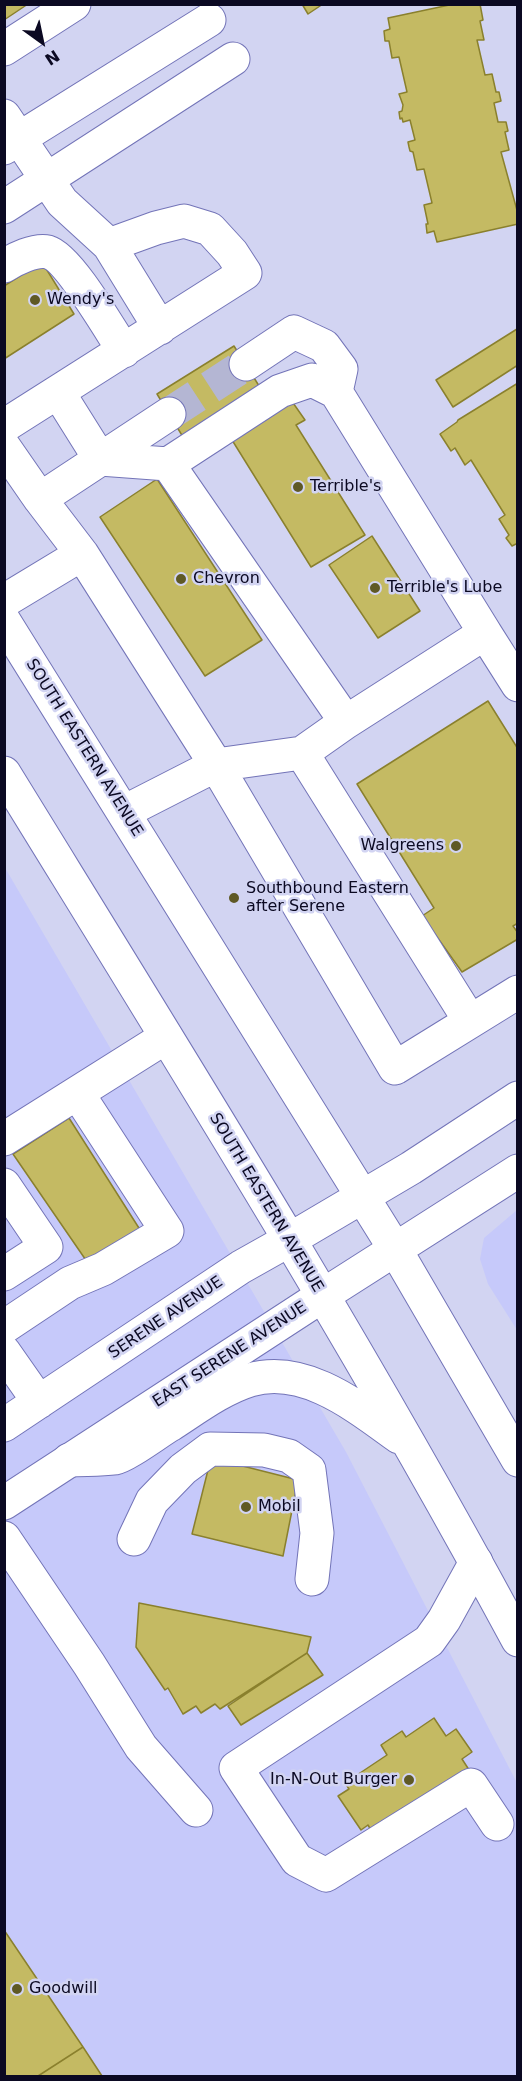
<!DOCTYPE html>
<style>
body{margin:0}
#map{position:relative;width:522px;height:2081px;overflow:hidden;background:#d2d4f2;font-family:"DejaVu Sans",sans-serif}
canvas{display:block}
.frame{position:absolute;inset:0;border:6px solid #0b0922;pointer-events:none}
.north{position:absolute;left:12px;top:12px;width:60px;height:60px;-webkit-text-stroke:4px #d2d4f2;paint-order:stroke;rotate:147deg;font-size:16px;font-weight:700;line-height:24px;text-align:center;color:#0b0922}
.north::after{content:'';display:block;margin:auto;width:21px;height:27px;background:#0b0922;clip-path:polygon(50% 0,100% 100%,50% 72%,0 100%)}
</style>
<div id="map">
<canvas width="522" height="2081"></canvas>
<div class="frame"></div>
<div class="north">N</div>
</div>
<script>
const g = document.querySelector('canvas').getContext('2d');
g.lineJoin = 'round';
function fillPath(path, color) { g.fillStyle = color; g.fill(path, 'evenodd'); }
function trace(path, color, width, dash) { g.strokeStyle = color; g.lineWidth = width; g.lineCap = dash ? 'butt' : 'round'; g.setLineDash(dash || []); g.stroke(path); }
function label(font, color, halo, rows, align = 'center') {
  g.font = font + ' "DejaVu Sans",sans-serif'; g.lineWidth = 5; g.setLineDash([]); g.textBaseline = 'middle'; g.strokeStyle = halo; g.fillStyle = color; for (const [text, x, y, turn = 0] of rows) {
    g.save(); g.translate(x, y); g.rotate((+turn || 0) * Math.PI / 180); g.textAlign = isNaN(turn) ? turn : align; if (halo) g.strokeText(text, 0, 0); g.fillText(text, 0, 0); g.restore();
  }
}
const built = new Path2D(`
 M4,866L346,1452L517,1783V2076H5Z
 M517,1210V1330L488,1284L480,1259L484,1238Z`);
const building = new Path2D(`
 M4,4H28L4,20Z
 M302,4H323L308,14Z
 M454,4H480L483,20L480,21L484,40H477L485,75L492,74L496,92H499L501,101L494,103L498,122H506L508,131L505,132L509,150L501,152L518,214V224L437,242L434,231L427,233L426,224H428L424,205L432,203L424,169L417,170L413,152L410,151L409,147L408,142L415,140L410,120L403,122L402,118L400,119L399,112L402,111L403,105L399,94L407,92L399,57L392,58L389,41H385L384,31L390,29L388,18Z
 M42,262L74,314L4,359V286Z
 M517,329L518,365L453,407L436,380Z
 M234,346L261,389L183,437L157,394Z
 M518,383V543L512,546L506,538L509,535L499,519L505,515L471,460L465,465L455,448L451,451L440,434L457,422L458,420Z
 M291,400L305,420L296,425L365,535L311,567L232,440Z
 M157,479L262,640L205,676L100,517Z
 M372,536L420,611L378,638L329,565Z
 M488,701L518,749V923L513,926L518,933V939L462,972L422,916L434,908L357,784Z
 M69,1118L144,1236L92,1269L13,1154Z
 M211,1458L298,1480L283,1556L192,1534Z
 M139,1603L311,1637L307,1653L220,1709L215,1704L201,1713L196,1706L183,1714L168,1688L165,1690L136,1647Z
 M307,1653L323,1675L241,1725L228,1706Z
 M434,1718L446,1736L456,1729L472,1752L462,1759L473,1776L375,1837L368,1825L361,1830L338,1796L349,1789L345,1783L387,1755L381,1745L402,1731L406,1737Z
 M4,1930L83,2047L38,2076H4Z
 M83,2047L102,2076H38Z`);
const minorTunnel = new Path2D(`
 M169,414L246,364`);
const minor = new Path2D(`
 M4,49L74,4
 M4,116L62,202L109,245L160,328
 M4,148L209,20
 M4,207L233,59
 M4,266C15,259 35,249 48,252C69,258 110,330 124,351
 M246,364L294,332L324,346L341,369L336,392
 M58,392L100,459
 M169,414L40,499L82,554L216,765L395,1068L518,992
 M4,426L245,273L232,253L210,229L184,221L156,228L109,245
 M4,447L40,499
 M100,459L168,464L346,722L302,753L470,1021
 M168,464L280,391L312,380L336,392L485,633L346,722
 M4,601L82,554
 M485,633L518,685
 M124,812L216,765L302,753
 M4,1139L166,1037
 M4,1185L46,1247L4,1274
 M4,1327L70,1283L103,1269L167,1231L78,1094
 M4,1352L39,1402
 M4,1425L241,1267L289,1240
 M4,1503L322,1296
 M4,1538L89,1664L141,1747L196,1810
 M134,1539L152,1501L183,1469L210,1449L264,1450L289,1456L309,1470L317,1533L312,1579
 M476,1562L444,1620L429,1641L236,1768L297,1860L326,1875L471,1785L497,1824`);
const major = new Path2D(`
 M4,621L395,1249L518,1460
 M4,773C180,1059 359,1344 518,1640
 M289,1240L411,1168L518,1098
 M322,1296L518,1171
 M69,1460C84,1459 100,1460 115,1458C126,1456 158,1432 170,1425C195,1409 221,1389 250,1380C305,1364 357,1407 399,1437`);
const markers = [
 [35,300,6,"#5f5925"],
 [298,487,6,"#5f5925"],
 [181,579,6,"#5f5925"],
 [375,588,6,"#5f5925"],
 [456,846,6,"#5f5925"],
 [234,898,6,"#5f5925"],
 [246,1507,6,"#5f5925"],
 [409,1780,6,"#5f5925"],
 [17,1989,6,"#5f5925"]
];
const poiNames = [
 ["Wendy's",47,300],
 ["Terrible's",310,487],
 ["Chevron",193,579],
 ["Terrible's Lube",387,588],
 ["Walgreens",444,846,"right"],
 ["Southbound Eastern",246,889],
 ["after Serene",246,907],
 ["Mobil",258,1507],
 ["In-N-Out Burger",397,1780,"right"],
 ["Goodwill",29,1989]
];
const streetNames = [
 ["SOUTH EASTERN AVENUE",84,748,58],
 ["SOUTH EASTERN AVENUE",266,1203,59],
 ["SERENE AVENUE",166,1318,-34],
 ["EAST SERENE AVENUE",230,1355,-33]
];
fillPath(built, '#c6c9fa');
fillPath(building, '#c4ba63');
trace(building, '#8a802d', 1.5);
trace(minorTunnel, '#b4b6d3', 33, [33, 16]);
trace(minor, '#7374b8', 35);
trace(major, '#7374b8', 35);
trace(minor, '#fff', 33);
trace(major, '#fff', 33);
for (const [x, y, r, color] of markers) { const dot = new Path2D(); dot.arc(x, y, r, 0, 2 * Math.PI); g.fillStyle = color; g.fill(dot); trace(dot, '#d2d4f2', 2); }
label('16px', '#0b0922', '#d2d4f2', poiNames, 'left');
label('16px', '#0b0922', '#d2d4f2', streetNames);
</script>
